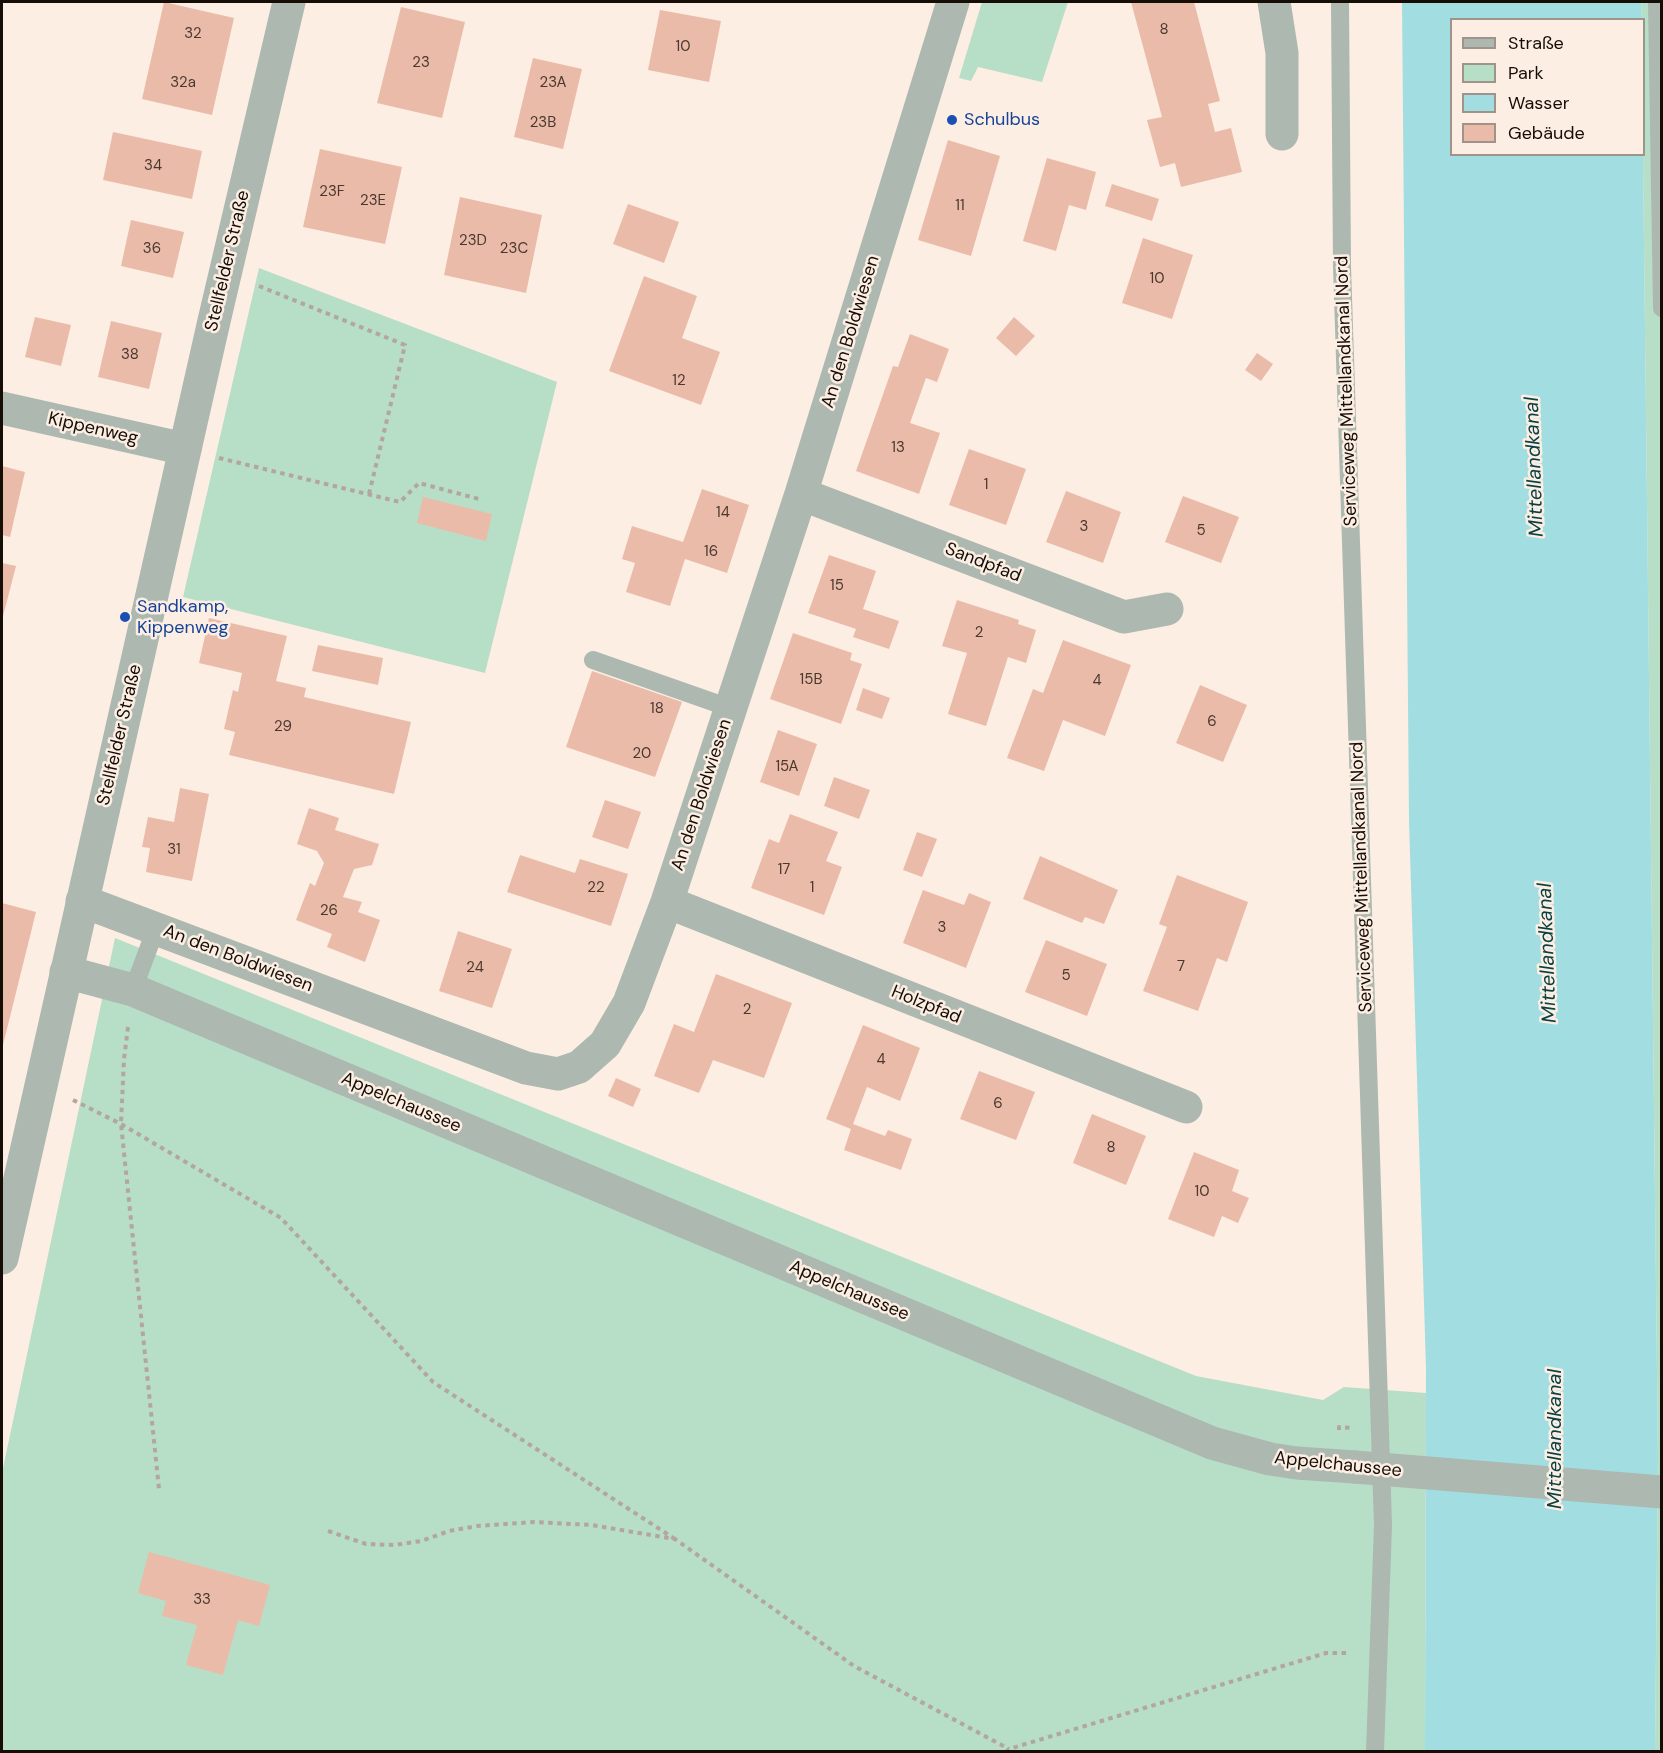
<!DOCTYPE html>
<meta charset="utf-8">
<style>
body{margin:0}
#map{position:relative;width:1663px;height:1753px;overflow:hidden;background:#fceee2;font-family:"DM Sans",sans-serif}
canvas{display:block}
.frame{position:absolute;inset:0;border:3px solid #150d06;pointer-events:none}
.legend{position:absolute;left:1450px;top:18px;width:195px;height:138px;box-sizing:border-box;background:#fceee2;border:2px solid #a0948a;margin:0;padding:8px 10px;list-style:none;font-size:18px;color:#150d06}
.legend li{display:flex;align-items:center;gap:12px;height:30px}
.legend b{width:30px;border:2px solid #a0948a}
</style>
<div id="map">
<canvas width="1663" height="1753"></canvas>
<div class="frame"></div>
<ul class="legend">
<li><b style="height:8px;background:#acb8b0"></b>Straße</li>
<li><b style="height:16px;background:#b7dec6"></b>Park</li>
<li><b style="height:16px;background:#a2dee1"></b>Wasser</li>
<li><b style="height:16px;background:#ebbbaa"></b>Gebäude</li>
</ul>
</div>
<script>
const g = document.querySelector('canvas').getContext('2d');
g.lineJoin = 'round';
function fillPath(path, color) { g.fillStyle = color; g.fill(path, 'evenodd'); }
function trace(path, color, width, dash) { g.strokeStyle = color; g.lineWidth = width; g.lineCap = dash ? 'butt' : 'round'; g.setLineDash(dash || []); g.stroke(path); }
function label(font, color, halo, rows, align = 'center') {
  g.font = font + ' "DM Sans",sans-serif'; g.lineWidth = 5; g.setLineDash([]); g.textBaseline = 'middle'; g.strokeStyle = halo; g.fillStyle = color; for (const [text, x, y, turn = 0] of rows) {
    g.save(); g.translate(x, y); g.rotate((+turn || 0) * Math.PI / 180); g.textAlign = isNaN(turn) ? turn : align; if (halo) g.strokeText(text, 0, 0); g.fillText(text, 0, 0); g.restore();
  }
}
const green = new Path2D(`
 M982,2H1068L1042,82L978,67L971,81L959,78Z
 M1641,2H1662L1661,1752L1655,1751L1658,1457L1643,155L1644,20L1642,19Z
 M259,268L557,382L485,673L183,597Z
 M115,938L1196,1376L1323,1400L1344,1387L1426,1393L1425,1751L2,1752V1473Z`);
const water = new Path2D(`
 M1402,2H1641L1642,19L1452,20V154L1643,155L1658,1457L1655,1751H1425L1426,1368L1409,821Z`);
const building = new Path2D(`
 M164,2L234,18L212,115L142,99Z
 M1131,2H1194L1220,101L1208,104L1215,132L1231,128L1242,172L1181,187L1175,163L1160,167L1147,120L1162,117Z
 M401,7L465,22L442,118L377,103Z
 M660,10L721,21L709,82L648,70Z
 M533,58L582,69L563,149L514,137Z
 M113,132L202,151L192,199L103,180Z
 M948,140L1000,156L971,256L918,240Z
 M320,149L402,167L385,244L303,227Z
 M1047,158L1096,172L1086,210L1069,205L1056,251L1023,241Z
 M1112,184L1159,199L1152,221L1105,206Z
 M460,197L542,215L526,293L444,275Z
 M628,204L679,222L664,263L613,244Z
 M131,220L184,232L173,278L121,266Z
 M1143,238L1193,255L1172,319L1122,303Z
 M644,276L697,296L682,338L720,352L701,405L609,371Z
 M35,317L71,325L61,366L25,357Z
 M1014,317L1035,336L1016,356L996,338Z
 M111,321L162,333L149,389L98,377Z
 M910,334L949,349L937,382L926,378L910,423L940,433L919,494L856,471L893,366L898,367Z
 M1257,353L1273,364L1261,381L1245,370Z
 M969,449L1026,469L1006,525L949,505Z
 M2,466L25,472L10,537L2,535Z
 M702,489L749,505L727,573L685,559L670,606L626,592L635,563L622,559L632,526L683,542Z
 M1066,491L1121,512L1103,563L1046,542Z
 M1183,496L1239,517L1221,563L1165,542Z
 M423,497L492,514L486,541L417,523Z
 M829,555L876,571L863,609L899,621L889,649L853,637L856,629L808,613Z
 M2,563L16,566L2,620Z
 M957,600L1019,620L1018,624L1036,630L1026,663L1008,657L986,726L948,714L967,653L942,646Z
 M209,618L287,636L276,681L306,688L304,697L411,722L394,794L229,755L235,732L224,729L233,690L238,692L242,673L199,663Z
 M793,633L852,653L850,660L862,664L841,724L770,699Z
 M1063,640L1131,665L1105,736L1063,720L1044,771L1007,758L1033,689L1043,693Z
 M318,645L383,658L378,685L312,671Z
 M592,671L682,702L655,777L566,747Z
 M1200,685L1247,705L1223,762L1176,743Z
 M863,688L890,698L882,719L856,710Z
 M778,730L817,744L799,796L760,782Z
 M834,777L870,790L859,819L824,806Z
 M180,788L209,794L192,881L146,872L150,848L142,847L148,817L174,822Z
 M605,800L641,812L628,849L592,837Z
 M309,808L339,818L335,830L379,844L372,865L354,869L343,897L362,902L358,912L380,920L365,962L327,947L332,934L296,920L310,883L315,886L324,863L317,851L297,844Z
 M790,814L838,832L826,861L842,867L824,915L751,888L769,839L779,843Z
 M917,832L937,839L922,877L903,870Z
 M520,855L575,873L580,859L628,874L611,926L507,892Z
 M1040,856L1118,890L1104,924L1085,917L1082,923L1023,899Z
 M1177,875L1248,902L1227,962L1217,958L1198,1011L1143,991L1167,927L1159,924Z
 M923,890L964,905L969,893L991,902L966,968L903,943Z
 M2,903L36,912L2,1049Z
 M458,931L512,949L492,1008L439,991Z
 M1046,940L1107,964L1087,1016L1025,992Z
 M716,974L792,1003L764,1078L713,1060L699,1093L654,1076L674,1024L694,1032Z
 M863,1025L920,1048L900,1101L867,1087L853,1124L885,1136L888,1130L912,1139L901,1170L844,1150L851,1129L826,1119Z
 M979,1071L1035,1092L1016,1140L960,1119Z
 M616,1078L641,1089L633,1107L608,1096Z
 M1092,1114L1146,1136L1126,1185L1073,1163Z
 M1194,1152L1239,1170L1232,1191L1249,1198L1238,1223L1222,1216L1214,1237L1168,1219Z
 M149,1552L270,1585L259,1626L238,1620L223,1675L186,1665L197,1625L162,1616L166,1601L138,1593Z`);
const path = new Path2D(`
 M259,286L405,345L369,494
 M219,458L400,502L419,483L479,499
 M128,1027L124,1059L121,1124L159,1489
 M73,1100L121,1124L281,1218L433,1382L675,1539
 M1339,1430V1427L1352,1428
 M328,1531L366,1544L395,1545L421,1541L449,1531L477,1526L534,1522L592,1525L675,1539L854,1666L1009,1749
 M1006,1752L1009,1749L1326,1653H1350`);
const service = new Path2D(`
 M1340,2L1342,266L1383,1525L1375,1752
 M1657,2L1662,308
 M593,660L730,708
 M133,990L156,928`);
const minor = new Path2D(`
 M1274,2L1282,53V134
 M2,408L185,449
 M801,494L1124,617L1167,609
 M82,901L526,1068L558,1074L579,1067L605,1044L629,1003L667,902L801,494L953,2
 M667,902L1186,1107
 M66,972L133,990L1212,1443L1270,1459L1297,1463L1355,1467`);
const tertiary = new Path2D(`
 M2,1258L214,321L289,2`);
const minorBridge = new Path2D(`
 M1355,1467L1662,1492`);
const markers = [
 [952,120,6,"#1a4fb4"],
 [125,617,6,"#1a4fb4"]
];
const numberNames = [
 ["8",1164,30],
 ["32",193,34],
 ["10",683,47],
 ["23",421,63],
 ["32a",183,83],
 ["23A",553,83],
 ["23B",543,123],
 ["34",153,166],
 ["23F",332,192],
 ["23E",373,201],
 ["11",960,206],
 ["23D",473,241],
 ["36",152,249],
 ["23C",514,249],
 ["10",1157,279],
 ["38",130,355],
 ["12",679,381],
 ["13",898,448],
 ["1",986,485],
 ["14",723,513],
 ["3",1084,527],
 ["5",1201,531],
 ["16",711,552],
 ["15",837,586],
 ["2",979,633],
 ["15B",811,680],
 ["4",1097,681],
 ["18",657,709],
 ["6",1212,722],
 ["29",283,727],
 ["20",642,754],
 ["15A",787,767],
 ["31",174,850],
 ["17",784,870],
 ["22",596,888],
 ["1",812,888],
 ["26",329,911],
 ["3",942,928],
 ["7",1181,967],
 ["24",475,968],
 ["5",1066,976],
 ["2",747,1010],
 ["4",881,1060],
 ["6",998,1104],
 ["8",1111,1148],
 ["10",1202,1192],
 ["33",202,1600]
];
const transitNames = [
 ["Schulbus",964,120],
 ["Sandkamp,",137,607],
 ["Kippenweg",137,628]
];
const streetNames = [
 ["Stellfelder Straße",228,261,-77],
 ["An den Boldwiesen",851,332,-73],
 ["Serviceweg Mittellandkanal Nord",1347,391,-92],
 ["Kippenweg",93,429,13],
 ["Sandpfad",983,563,21],
 ["Stellfelder Straße",120,735,-77],
 ["An den Boldwiesen",702,795,-72],
 ["Serviceweg Mittellandkanal Nord",1362,877,-92],
 ["An den Boldwiesen",238,959,21],
 ["Holzpfad",926,1005,22],
 ["Appelchaussee",401,1103,23],
 ["Appelchaussee",849,1291,23],
 ["Appelchaussee",1338,1465,6]
];
const waterNames = [
 ["Mittellandkanal",1535,467,-92],
 ["Mittellandkanal",1548,953,-92],
 ["Mittellandkanal",1556,1439,-90]
];
fillPath(green, '#b7dec6');
fillPath(water, '#a2dee1');
fillPath(building, '#ebbbaa');
trace(path, '#b3a79d', 4, [4.5, 4.5]);
trace(service, '#acb8b0', 18);
trace(minor, '#acb8b0', 33);
trace(tertiary, '#acb8b0', 33);
trace(minorBridge, '#acb8b0', 33);
for (const [x, y, r, color] of markers) { const dot = new Path2D(); dot.arc(x, y, r, 0, 2 * Math.PI); g.fillStyle = color; g.fill(dot); trace(dot, '#fceee2', 2); }
label('15px', '#4a382f', null, numberNames);
label('18px', '#164399', '#fceee2', transitNames, 'left');
label('18px', '#150d06', '#fceee2', streetNames);
label('italic 20px', '#0a4145', '#fceee2', waterNames);
</script>
